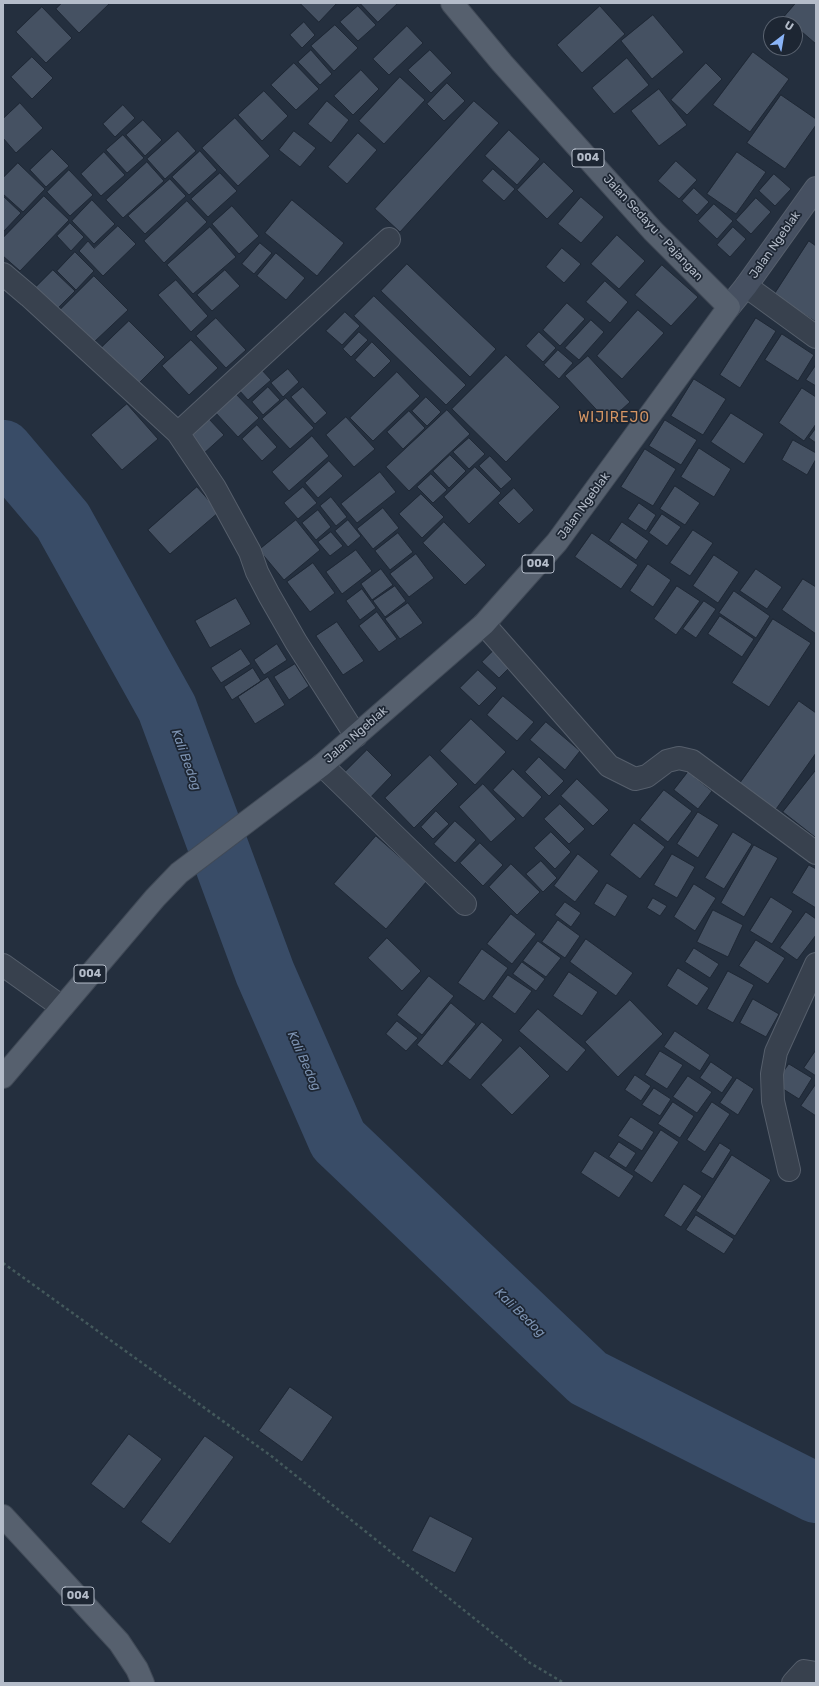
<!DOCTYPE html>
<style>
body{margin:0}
#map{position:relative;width:819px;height:1686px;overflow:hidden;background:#242f3e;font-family:Rubik,sans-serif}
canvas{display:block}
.frame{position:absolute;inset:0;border:4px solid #b4bcc9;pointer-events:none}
.north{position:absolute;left:763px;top:16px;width:40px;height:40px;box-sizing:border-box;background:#1d2633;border:1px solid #59626f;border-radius:50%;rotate:31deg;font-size:11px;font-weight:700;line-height:16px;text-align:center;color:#b4bcc9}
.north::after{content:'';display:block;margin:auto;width:14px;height:18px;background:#8ab4f8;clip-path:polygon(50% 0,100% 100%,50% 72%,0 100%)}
</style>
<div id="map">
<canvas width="819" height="1686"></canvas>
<div class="frame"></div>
<div class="north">U</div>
</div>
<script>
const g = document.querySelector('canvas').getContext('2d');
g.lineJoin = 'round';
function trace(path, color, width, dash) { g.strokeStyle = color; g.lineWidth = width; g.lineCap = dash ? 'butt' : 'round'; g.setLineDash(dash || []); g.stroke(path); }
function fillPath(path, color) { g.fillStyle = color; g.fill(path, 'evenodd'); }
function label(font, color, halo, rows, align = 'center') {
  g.font = font + ' Rubik,sans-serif'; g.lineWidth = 3.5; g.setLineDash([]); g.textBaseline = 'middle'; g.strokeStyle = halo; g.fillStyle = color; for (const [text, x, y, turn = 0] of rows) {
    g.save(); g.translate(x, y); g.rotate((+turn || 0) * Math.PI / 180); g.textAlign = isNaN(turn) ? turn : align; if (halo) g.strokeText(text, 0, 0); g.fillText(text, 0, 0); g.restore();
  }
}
const river = new Path2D(`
 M3,450L63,521L167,708L265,973L338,1140L588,1378L816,1493`);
const building = new Path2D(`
 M62,3H110L79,33L56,9Z
 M300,3H337L319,22Z
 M360,3H398L378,22Z
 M796,3H816V44L795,26V24H792L784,17Z
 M358,6L376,25L358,41L340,22Z
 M600,6L625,34L582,73L557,45Z
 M42,7L72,38L46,63L16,32Z
 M653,15L684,52L652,79L621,41Z
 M304,22L315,35L302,48L290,35Z
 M335,25L358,48L334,71L311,46Z
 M407,26L423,43L389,75L373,59Z
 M311,50L332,74L320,85L298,62Z
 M430,50L452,73L431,93L408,70Z
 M753,52L789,79L750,132L713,105Z
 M32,57L53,78L32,99L11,77Z
 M627,58L649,85L614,114L592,88Z
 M294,63L319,89L296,110L271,85Z
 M706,63L722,79L687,115L671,100Z
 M361,70L379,89L353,115L334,96Z
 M400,77L425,100L384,144L359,121Z
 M447,83L465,101L444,121L427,104Z
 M659,89L687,125L659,146L631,111Z
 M264,91L288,116L262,141L238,115Z
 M781,95L816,119V125L785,169L747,143Z
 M327,101L349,120L331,143L308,124Z
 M474,101L499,123L400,232L375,209Z
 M20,103L43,128L16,153L3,138V119Z
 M123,105L135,118L115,137L103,124Z
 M235,118L270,156L238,186L202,148Z
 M143,120L162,140L145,156L126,135Z
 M509,130L540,159L517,185L485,156Z
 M178,131L196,151L165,179L147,159Z
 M294,131L316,148L300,167L279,150Z
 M358,133L377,150L347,184L328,167Z
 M123,135L144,158L127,173L106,150Z
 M52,149L69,166L46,187L30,170Z
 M200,151L217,170L189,195L172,177Z
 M104,152L125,175L101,196L81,174Z
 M737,152L766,172L736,214L707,194Z
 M676,161L697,180L679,199L658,181Z
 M147,162L164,181L123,218L106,200Z
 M544,162L574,191L547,219L517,190Z
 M18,163L45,189L23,212L3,194V178Z
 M493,169L515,189L504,201L482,181Z
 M69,170L93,195L70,216L47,192Z
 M220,173L237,191L208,217L191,199Z
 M774,174L791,189L775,206L759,191Z
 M170,179L186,196L145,234L128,216Z
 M694,188L709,202L697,215L682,201Z
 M3,196L21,213L4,231L3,230Z
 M44,196L69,220L20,271L3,256V238Z
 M581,197L604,217L581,243L558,224Z
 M756,198L771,212L751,234L736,220Z
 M92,200L115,224L94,244L72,221Z
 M292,200L344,243L317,276L265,233Z
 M187,201L207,222L164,263L144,241Z
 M714,204L733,221L717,239L698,221Z
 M232,206L259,236L239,254L212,224Z
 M70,223L84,237L71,251L57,236Z
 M118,226L136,244L103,276L79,251L88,241L94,248Z
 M210,227L236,257L193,294L167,265Z
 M733,227L746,239L730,257L717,245Z
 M617,235L645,261L619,289L591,264Z
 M809,241L816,246V322L774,295Z
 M260,243L272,253L254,274L242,264Z
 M562,248L581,264L564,283L546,267Z
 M75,252L94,271L76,290L57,271Z
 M276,253L305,278L286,300L257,276Z
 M407,264L496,349L470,377L381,291Z
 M662,265L698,297L671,326L635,295Z
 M53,270L75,291L56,310L35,288Z
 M225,270L240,286L212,311L197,295Z
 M94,276L128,310L93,343L60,310Z
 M176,280L208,316L191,332L158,295Z
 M605,281L628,302L610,323L586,302Z
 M374,296L466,385L446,405L354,316Z
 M567,303L585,319L560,346L543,330Z
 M638,310L664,333L622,379L597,356Z
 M345,312L360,326L342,345L326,331Z
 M216,318L246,350L226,368L196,336Z
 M756,318L776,331L740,388L720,375Z
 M591,320L604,332L579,360L565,348Z
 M129,321L165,357L137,385L100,349Z
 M359,332L368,340L351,357L343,349Z
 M539,332L556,348L543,362L526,346Z
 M782,334L814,355L798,381L765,360Z
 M191,340L218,368L189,395L162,366Z
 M372,342L391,361L374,378L355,360Z
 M558,350L573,363L559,379L544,365Z
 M506,355L560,407L506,462L452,409Z
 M588,356L630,402L608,422L565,376Z
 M816,365V386L806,380Z
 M261,369L271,380L248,400L238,389Z
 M288,369L299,382L283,397L271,383Z
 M397,372L420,396L373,441L350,418Z
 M694,379L726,399L703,435L671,416Z
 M268,387L280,400L263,415L252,402Z
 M303,387L327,413L315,424L291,397Z
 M802,388L816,397V424L804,441L779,423Z
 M235,393L259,418L238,437L215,412Z
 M426,397L441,412L427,426L412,411Z
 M286,398L314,428L290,449L262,419Z
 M127,404L158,439L122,470L91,435Z
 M447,410L470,434L409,491L386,467Z
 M409,411L425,428L403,449L387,432Z
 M731,413L764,434L744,464L711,442Z
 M346,417L375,449L354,467L326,435Z
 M209,419L224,435L202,455L187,439Z
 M665,420L697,440L681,465L649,446Z
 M257,425L277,447L262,461L242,439Z
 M816,428V443L809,438Z
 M312,436L329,456L289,491L272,472Z
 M469,438L485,454L469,469L453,452Z
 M793,440L816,453V459L807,475L782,460Z
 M699,448L731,469L714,497L681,477Z
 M645,449L676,469L653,506L621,487Z
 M450,455L466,471L449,488L433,471Z
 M490,456L512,479L501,489L479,466Z
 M329,461L343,476L318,498L305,483Z
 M475,467L501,493L469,524L444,497Z
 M380,472L396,492L357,523L341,504Z
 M431,474L447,490L433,503L417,487Z
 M675,486L700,503L685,525L660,509Z
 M197,487L219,512L170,554L148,530Z
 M303,487L317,503L298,519L284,503Z
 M514,488L534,510L519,524L498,503Z
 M421,494L444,517L422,538L399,514Z
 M331,497L347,517L336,526L320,506Z
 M639,503L656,515L646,531L628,519Z
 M383,508L399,528L373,549L357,529Z
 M318,510L331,527L316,540L302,523Z
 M662,514L681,527L667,546L649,533Z
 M296,520L320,550L284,580L259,550Z
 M348,520L361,536L348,547L335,531Z
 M444,522L486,565L465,585L423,543Z
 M622,522L649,541L636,560L609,541Z
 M693,530L713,543L690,576L670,563Z
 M331,532L343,546L330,556L318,542Z
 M398,533L413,552L390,570L375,551Z
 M592,533L638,565L621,589L575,557Z
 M356,550L372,571L342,594L326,572Z
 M416,554L434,578L409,597L390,574Z
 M714,555L739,572L718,603L693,586Z
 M313,563L335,593L310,612L287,582Z
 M648,564L671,580L653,607L630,591Z
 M381,569L393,585L372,600L361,584Z
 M756,569L782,587L767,609L740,591Z
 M803,579L816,587V634L782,610Z
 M395,586L406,601L385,617L373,601Z
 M677,586L700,601L676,635L654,619Z
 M362,589L376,608L360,620L346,601Z
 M734,591L770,616L756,638L719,613Z
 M236,598L251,624L210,648L195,621Z
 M704,601L716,609L696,638L683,629Z
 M408,603L423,623L400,639L385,619Z
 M377,612L397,639L379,652L359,626Z
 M720,616L754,639L742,657L708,634Z
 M773,619L811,643L769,707L732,683Z
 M337,622L364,661L343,675L316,636Z
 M277,644L287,660L264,675L254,660Z
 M241,649L251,664L221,683L211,668Z
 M493,651L510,667L499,678L482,662Z
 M295,664L309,686L289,700L274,677Z
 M253,668L261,681L232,700L224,687Z
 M478,670L497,688L479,706L460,688Z
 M268,677L285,705L255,724L238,697Z
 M503,696L534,722L517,741L487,715Z
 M799,701L816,713V753L774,812L738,786Z
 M471,719L506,752L475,785L440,751Z
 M546,722L580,751L565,770L530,740Z
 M367,750L392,775L368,800L342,775Z
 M430,755L458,784L414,828L385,798Z
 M539,757L564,781L549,796L525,772Z
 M513,769L542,797L523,818L493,790Z
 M816,770V835L815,837L783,812Z
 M688,772L712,791L698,809L674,790Z
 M577,779L609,810L593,826L561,796Z
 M483,784L516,819L491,842L459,807Z
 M664,790L692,811L668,842L640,820Z
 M560,804L585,829L569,844L544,819Z
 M436,811L449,824L433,839L421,827Z
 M698,812L719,825L698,858L677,844Z
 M455,821L476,840L455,863L434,844Z
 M634,823L665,847L640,879L610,855Z
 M551,832L571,852L555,869L534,848Z
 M733,832L752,844L724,889L705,878Z
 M376,836L427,881L386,929L334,884Z
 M480,843L503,865L483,886L460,863Z
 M754,845L778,858L744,917L721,903Z
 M578,854L599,871L575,902L554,886Z
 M672,854L695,867L677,898L654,885Z
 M541,861L557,878L543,892L526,874Z
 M511,864L540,892L517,915L489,887Z
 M809,865L816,869V908L792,893Z
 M607,883L628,896L615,917L594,904Z
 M694,884L716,898L695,931L674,917Z
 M771,897L793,911L772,944L750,931Z
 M653,898L667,906L660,916L647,908Z
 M565,902L581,913L571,927L555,915Z
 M713,910L743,925L728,957L697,942Z
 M806,912L816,919V935L797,960L780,948Z
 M511,914L536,934L512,964L487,944Z
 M558,920L580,936L565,958L542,942Z
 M387,938L421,971L402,991L368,958Z
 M586,939L633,973L616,996L570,962Z
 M756,940L785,958L768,984L739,966Z
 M538,941L561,958L546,977L523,961Z
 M694,948L719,964L710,978L685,962Z
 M482,949L508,968L484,1001L458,983Z
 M522,962L545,979L536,991L513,974Z
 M678,968L709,988L697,1006L667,986Z
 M728,971L754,985L733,1023L707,1009Z
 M569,972L598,992L582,1016L553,996Z
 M508,975L532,991L515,1014L492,997Z
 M429,976L454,996L422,1035L397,1015Z
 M753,999L779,1014L766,1037L740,1023Z
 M630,1000L663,1034L618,1077L585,1042Z
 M451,1003L476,1024L442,1066L417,1045Z
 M538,1009L586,1050L567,1072L519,1031Z
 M397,1021L418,1038L406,1051L386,1034Z
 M482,1022L503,1040L470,1080L448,1062Z
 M675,1031L710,1055L700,1071L664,1047Z
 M520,1046L550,1076L512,1115L481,1085Z
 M816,1050V1076L804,1068Z
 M660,1051L683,1065L667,1089L645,1075Z
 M711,1062L733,1077L722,1093L700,1078Z
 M789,1064L812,1078L799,1099L775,1084Z
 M635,1075L651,1086L641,1101L625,1090Z
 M688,1076L712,1092L697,1113L673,1097Z
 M737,1078L754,1089L738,1115L720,1103Z
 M816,1084V1116L801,1106Z
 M654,1088L671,1099L660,1116L642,1105Z
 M673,1102L694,1116L680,1138L658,1124Z
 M712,1102L730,1114L705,1152L687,1140Z
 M631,1117L654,1132L642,1151L618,1136Z
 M661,1130L679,1142L652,1183L634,1171Z
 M619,1142L636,1153L626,1168L609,1157Z
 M720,1143L731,1150L713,1179L701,1172Z
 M595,1151L634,1176L619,1198L581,1173Z
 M732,1155L771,1180L735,1236L696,1211Z
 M684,1184L702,1196L681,1227L664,1216Z
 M696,1215L734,1239L724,1254L686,1230Z
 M290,1387L333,1417L302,1462L259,1431Z
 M129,1434L162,1459L124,1509L91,1484Z
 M205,1436L234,1457L170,1544L141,1522Z
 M430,1516L473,1538L455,1573L412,1551Z`);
const path = new Path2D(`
 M3,1263L270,1455L530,1663L564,1683`);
const minor = new Path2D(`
 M3,274L29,296L178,433L215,488L250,552L257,572L269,595L296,642L356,736
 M746,286L816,337
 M178,433L389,239
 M484,624L609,766L635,779L647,776L667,761L679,758L692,761L816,853
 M322,765L465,904
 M3,965L62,1007
 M789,1170L773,1101L772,1074L776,1052L816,964
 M793,1683L804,1671L816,1673`);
const secondary = new Path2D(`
 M729,307L746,286L816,188`);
const primary = new Path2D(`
 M3,1077L155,898L179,873L322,765L484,624L557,542L729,307L653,231L502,63L452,3
 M3,1516L119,1642L137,1669L143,1683`);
const shields = [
 [588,158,32],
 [538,564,32],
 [90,974,32],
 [78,1596,32]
];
const shieldNames = [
 ["004",588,158],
 ["004",538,564],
 ["004",90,974],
 ["004",78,1596]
];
const streetNames = [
 ["Jalan Sedayu - Pajangan",653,228,47],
 ["Jalan Ngeblak",775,245,-55],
 ["Jalan Ngeblak",584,506,-54],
 ["Jalan Ngeblak",356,735,-41]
];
const waterNames = [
 ["Kali Bedog",186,760,70],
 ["Kali Bedog",304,1061,66],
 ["Kali Bedog",520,1313,44]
];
const quarterNames = [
 ["WIJIREJO",614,418]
];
trace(river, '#394c67', 60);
fillPath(building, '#455162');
trace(building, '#1f2835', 1);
trace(minor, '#565f6c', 24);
trace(secondary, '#565f6c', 24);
trace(primary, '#414a57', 24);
trace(path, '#44595c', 2.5, [3, 3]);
trace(minor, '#38414e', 22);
trace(secondary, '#465061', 22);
trace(primary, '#56606e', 22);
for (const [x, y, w] of shields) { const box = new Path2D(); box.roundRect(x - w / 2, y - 9, w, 18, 3); g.fillStyle = '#1d2633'; g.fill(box); trace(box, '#b4bcc9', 1); }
label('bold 11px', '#b4bcc9', null, shieldNames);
label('12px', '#b4bcc9', '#1d2633', streetNames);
label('italic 13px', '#7c92b1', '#1d2633', waterNames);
g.letterSpacing = '1px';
label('14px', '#d59563', '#1d2633', quarterNames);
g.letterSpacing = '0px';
</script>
